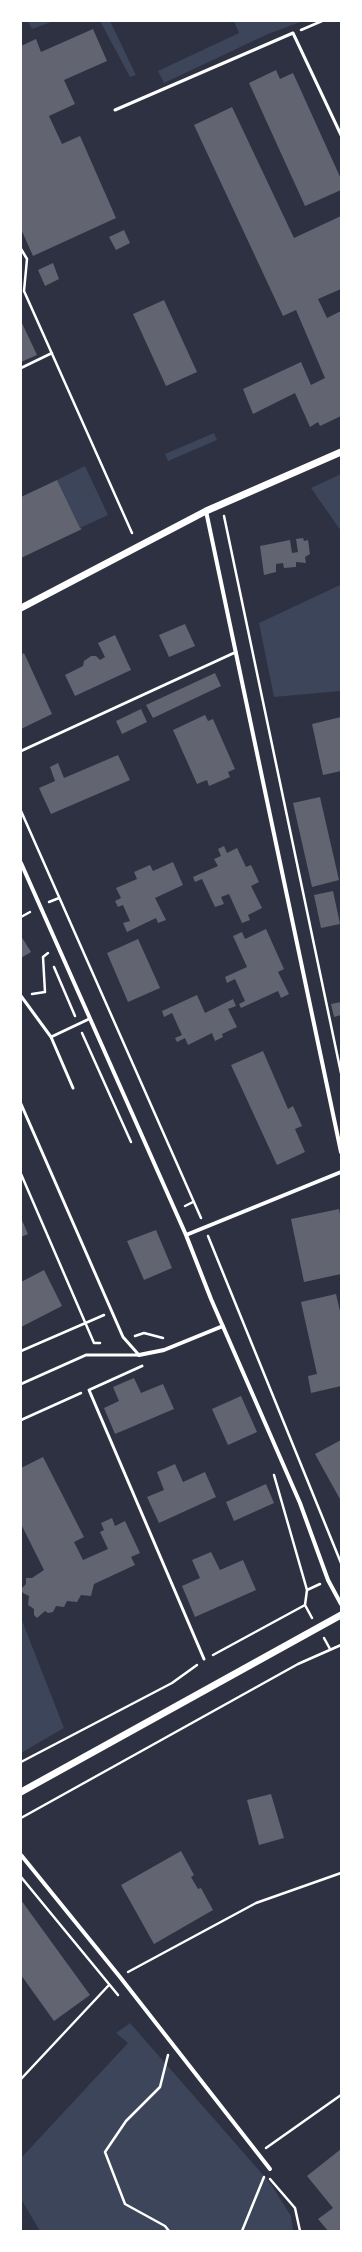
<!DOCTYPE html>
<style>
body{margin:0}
#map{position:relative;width:362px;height:2252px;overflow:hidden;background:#2d3142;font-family:"Exo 2",sans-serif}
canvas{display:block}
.frame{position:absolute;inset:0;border:22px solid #fff;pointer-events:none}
</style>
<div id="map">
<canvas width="362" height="2252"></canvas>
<div class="frame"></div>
</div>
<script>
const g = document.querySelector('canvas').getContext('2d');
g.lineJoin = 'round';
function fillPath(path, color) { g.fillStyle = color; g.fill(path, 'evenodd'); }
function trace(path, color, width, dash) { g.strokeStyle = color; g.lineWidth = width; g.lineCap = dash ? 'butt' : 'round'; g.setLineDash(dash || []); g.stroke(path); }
const green = new Path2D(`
 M28,21H54L32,29Z
 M100,21H110L136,75L130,77Z
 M234,21H303L268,34L164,83L158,71L239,33Z
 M214,433L217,440L168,461L165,454Z
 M85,466L108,515L80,528L57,480Z
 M341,474V531L311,488Z
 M341,577V691L274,697L259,623L340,585Z
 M21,1618L64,1728L21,1753Z
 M130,2023L271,2184L291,2216L293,2231H40L21,2199V2158L128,2043L116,2033Z`);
const building = new Path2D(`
 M93,29L107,61L64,80L75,104L49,116L62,144L80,136L116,218L33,256L21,229V46L36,39L41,52Z
 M276,70L280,79L293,73L341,179V190L305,206L249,83Z
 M232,107L294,238L341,216V289L318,299L327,318L341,311V416L320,426L318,422L310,427L295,393L253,414L243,389L301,362L311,385L325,378L296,310L283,316L194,125Z
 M124,230L130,243L116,250L109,237Z
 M53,263L59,279L45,286L38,270Z
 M164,300L197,372L166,386L133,314Z
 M21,321L37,355L21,362Z
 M57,480L80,528L82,529L21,558V497Z
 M303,538L304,541L308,540L310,554L305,557L306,563L296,562V567L284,568L283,563L276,564V572L264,575L260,546L290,540L292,553L298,552L296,539Z
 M185,624L195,646L169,657L159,635Z
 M115,635L131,670L75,696L65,675L83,666L84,661L91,656H96L100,660L105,657L98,643Z
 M24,653L52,714L21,729V655Z
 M215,673L221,686L153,718L146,705Z
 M141,709L147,722L122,734L116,721Z
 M205,715L208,721L213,719L235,769L228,772L230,777L209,786L207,780L197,784L173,730Z
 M341,717V771L323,775L312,724Z
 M118,755L130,780L51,814L39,788L55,781L50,767L58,763L64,778Z
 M320,797L339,880L312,887L293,803Z
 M224,846L227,853L237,848L246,867L251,865L259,882L251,886L262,908L248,915L250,920L242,923L229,894L221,897L224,904L215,907L202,879L195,882L193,877L218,866L214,859L221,856L218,849Z
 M173,862L183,885L155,898L166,920L158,923L156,918L127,932L123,923L130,921L123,905L118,907L115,901L121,898L116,888L137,879L134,872L150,865L153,871Z
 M333,891L340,924L321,928L314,895Z
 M266,929L284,969L278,972L289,994L281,998L278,991L241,1008L239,1004L245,1001L235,979L227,983L225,977L247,967L233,936L242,932L245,939Z
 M21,936L31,952L21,958Z
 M138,939L160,988L128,1002L107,953Z
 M197,995L205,1013L233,999L236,1006L228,1009L237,1027L222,1034L223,1037L215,1041L212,1033L188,1045L185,1038L177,1042L175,1038L182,1035L172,1013L164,1017L162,1011Z
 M341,1002V1015L334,1017L331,1004Z
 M263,1051L288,1109L293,1106L302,1126L295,1129L305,1152L277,1165L231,1065Z
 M339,1209L341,1220V1274L304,1282L291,1219Z
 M21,1218L28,1234L21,1237Z
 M156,1230L172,1268L144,1280L127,1241Z
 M44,1270L62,1306L21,1327V1282Z
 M336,1294L341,1316V1386L311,1393L308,1376L317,1374L301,1302Z
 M134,1378L141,1393L163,1384L174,1409L115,1434L104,1408L119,1401L113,1387Z
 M241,1396L257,1432L228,1445L212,1409Z
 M341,1440V1501L315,1454Z
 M43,1457L84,1537L74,1542L83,1560L108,1549L100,1532L104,1530L101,1523L112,1518L115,1526L125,1521L140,1553L131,1557L135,1565L94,1584L91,1596L81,1595L77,1602L67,1601L64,1607L56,1606L53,1612L48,1613L45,1611L37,1618L34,1615V1609L28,1605L29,1596L23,1593L21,1589L26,1584V1578H32L44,1570L21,1524V1468Z
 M175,1464L183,1482L205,1472L216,1497L159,1523L147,1497L164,1490L157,1472Z
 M266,1484L274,1503L234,1521L226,1502Z
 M211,1552L220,1570L243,1560L256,1590L195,1617L182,1586L200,1578L192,1560Z
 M271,1794L284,1838L259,1845L247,1800Z
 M181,1851L194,1875L191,1877L198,1889L201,1888L213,1910L154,1944L121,1885Z
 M21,1900L90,1995L54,2021L21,1975Z
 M341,2149V2231H328L318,2219L333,2208L307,2176Z`);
const path = new Path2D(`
 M301,30L322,21
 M21,249L27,259L24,291L132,533
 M21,368L52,353
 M224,516L341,1073
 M21,811L201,1218
 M49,902L59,898
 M21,917L30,912
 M54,967L75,1016
 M32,994L45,992L43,957L48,953
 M82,1033L131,1142
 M21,1174L94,1343H100
 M185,1206L193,1202
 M208,1236L341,1563
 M135,1336L144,1333L163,1338
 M21,1351L104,1315
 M21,1420L81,1393
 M274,1475L307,1590
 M305,1605L312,1618
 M324,1638L330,1649
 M213,1655L305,1605L307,1590L320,1584
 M21,1762L172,1683L197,1665
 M21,1818L298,1664L341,1645
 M21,1877L118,1995
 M128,1972L256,1903L341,1873
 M168,2055L160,2087L126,2121L105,2152L125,2204L165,2226L169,2231
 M21,2079L109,1985
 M266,2148L341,2095
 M270,2179L295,2208L300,2231
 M242,2231L264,2177`);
const service = new Path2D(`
 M115,110L293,33L341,135
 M21,751L236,652
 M21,996L51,1037L89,1019
 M51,1037L73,1088
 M21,1104L123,1337L139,1355
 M142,1366L89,1390L204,1659
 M21,1384L86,1355H139`);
const minor = new Path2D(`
 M206,511L341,1152
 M21,863L186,1235L211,1299L300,1503L328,1580L341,1604
 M186,1235L341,1172
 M139,1355L164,1350L223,1326
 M21,1855L120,1977L270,2169`);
const tertiary = new Path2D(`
 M21,608L206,511L341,452
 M21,1792L341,1615`);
fillPath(green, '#3c4559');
fillPath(building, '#626471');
trace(path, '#fff', 2.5);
trace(service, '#fff', 3);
trace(minor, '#fff', 4);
trace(tertiary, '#fff', 7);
</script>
